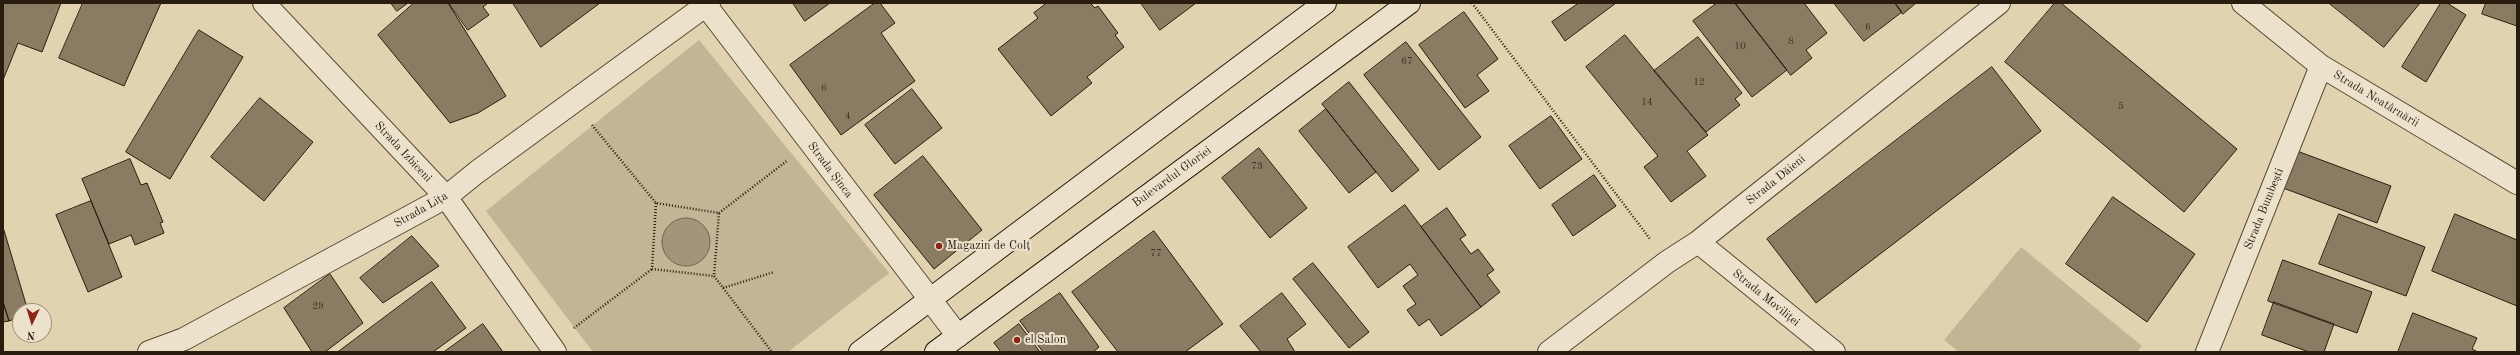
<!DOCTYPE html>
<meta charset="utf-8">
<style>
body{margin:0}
#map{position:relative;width:2520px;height:355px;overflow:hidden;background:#e2d3b0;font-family:"Old Standard TT",serif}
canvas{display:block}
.frame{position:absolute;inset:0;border:4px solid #281d0f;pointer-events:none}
.north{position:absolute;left:12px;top:303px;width:40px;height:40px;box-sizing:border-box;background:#ece2cc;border:1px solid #9e9380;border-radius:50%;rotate:184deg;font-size:11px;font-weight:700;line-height:16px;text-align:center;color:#281d0f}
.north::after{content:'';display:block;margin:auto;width:14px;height:18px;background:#8f2418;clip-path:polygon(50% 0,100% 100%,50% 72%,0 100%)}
</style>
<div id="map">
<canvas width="2520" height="355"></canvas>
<div class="frame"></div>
<div class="north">N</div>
</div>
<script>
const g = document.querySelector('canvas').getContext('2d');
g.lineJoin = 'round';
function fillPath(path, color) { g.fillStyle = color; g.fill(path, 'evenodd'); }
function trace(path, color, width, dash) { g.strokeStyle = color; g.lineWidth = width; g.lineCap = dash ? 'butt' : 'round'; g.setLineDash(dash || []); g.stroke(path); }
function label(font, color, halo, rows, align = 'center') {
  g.font = font + ' "Old Standard TT",serif'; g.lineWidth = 4; g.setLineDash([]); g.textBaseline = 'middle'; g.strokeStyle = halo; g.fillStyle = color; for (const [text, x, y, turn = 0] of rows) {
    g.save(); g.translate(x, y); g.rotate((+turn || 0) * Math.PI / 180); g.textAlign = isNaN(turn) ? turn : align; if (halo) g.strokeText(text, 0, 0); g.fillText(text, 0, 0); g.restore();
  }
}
const green = new Path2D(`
 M699,40L889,273L788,352H593L486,211Z
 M2021,247L2142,346L2137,352H1959L1944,340Z`);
const water = new Path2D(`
 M662 242a24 24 0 1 1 48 0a24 24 0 1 1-48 0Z`);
const building = new Path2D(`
 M3,3H61L42,52L18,43L3,80Z
 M83,3H161L124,86L59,58Z
 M391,3H408L397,11Z
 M414,3H448L506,96L478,113L450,123L378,35Z
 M449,3H488L483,7L489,15L468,30Z
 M513,3H600L541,47Z
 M793,3H830L805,21Z
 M875,3H880L895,23L881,33L915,81L841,135L790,65Z
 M1047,3H1090L1095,8L1098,6L1118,33L1115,35L1124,47L1087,77L1092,83L1051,116L998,49L1038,18L1034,13Z
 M1141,3H1196L1160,30Z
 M1579,3H1616L1565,41L1552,22Z
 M1717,3H1735L1787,70L1752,97L1693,21Z
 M1735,3H1804L1827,33L1806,50L1812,58L1791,75Z
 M1834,3H1895L1902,12L1864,41Z
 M1895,3H1916L1903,14Z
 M2055,3H2061L2237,149L2184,212L2005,62Z
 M2329,3H2420L2384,47Z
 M2441,3H2447L2466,15L2426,82L2402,67Z
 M2486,3H2517V26L2482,14Z
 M1464,12L1498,59L1477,75L1489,91L1465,108L1419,45Z
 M199,30L243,57L170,179L126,152Z
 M1625,35L1708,135L1687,151L1706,176L1671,202L1644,167L1658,156L1586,67Z
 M1698,37L1742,93L1735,99L1740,105L1706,132L1654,71Z
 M1406,42L1481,137L1439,170L1364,75Z
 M1992,67L2041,131L1816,303L1767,239Z
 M1349,82L1419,170L1392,192L1322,104Z
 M912,89L942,128L895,164L865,125Z
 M260,98L313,142L264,201L211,157Z
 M1326,109L1376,172L1349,193L1299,131Z
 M1551,116L1582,159L1540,189L1509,146Z
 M1259,148L1307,208L1270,238L1222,178Z
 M2297,151L2391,186L2377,223L2283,188Z
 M923,156L982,230L934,269L874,195Z
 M130,159L141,185L147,183L163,222L160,223L164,233L135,245L131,235L109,244L82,179Z
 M1594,175L1616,206L1573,236L1552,205Z
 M2113,197L2195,254L2147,322L2066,264Z
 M91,201L122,277L88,292L56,215Z
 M1405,205L1481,307L1441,336L1429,319L1419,326L1407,310L1416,304L1403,286L1418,275L1410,264L1378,288L1348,247Z
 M1447,208L1466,235L1460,239L1471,254L1478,249L1494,270L1487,275L1500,292L1481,307L1421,227Z
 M2339,214L2425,247L2406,296L2319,264Z
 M2455,214L2517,240V306L2432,271Z
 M3,227L28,311H20V317L9,321L3,302Z
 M1154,231L1223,324L1185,352H1118L1072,292Z
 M412,236L439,266L383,303L360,278Z
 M2283,260L2372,292L2357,333L2268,301Z
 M1313,263L1369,332L1349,348L1293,279Z
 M330,274L363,323L325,352H312L284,308Z
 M432,282L466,328L433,352H338Z
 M1060,293L1099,347L1093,352H1043L1020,321Z
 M1282,293L1306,324L1287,339L1295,352H1261L1240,326Z
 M3,302L9,321L3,322Z
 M2274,302L2334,324L2324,352H2309L2262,335Z
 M2413,313L2477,338L2472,349L2478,352H2398Z
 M483,324L503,352H444Z
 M1019,324L1040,352H1001L994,343Z`);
const path = new Path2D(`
 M1472,3L1650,239
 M592,125L656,203L719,213L714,276L772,352
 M656,203L652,269L714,276
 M719,213L788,160
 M723,288L774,272
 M574,328L652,269`);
const street = new Path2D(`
 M264,3L446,197L555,352
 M704,3L958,336
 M2243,3L2321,66L2517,183
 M1698,242L1834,352
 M149,352L184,339L446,197L477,172L709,3
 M1549,352L1667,262L1698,242L1999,3
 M2207,352L2321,66`);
const secondary = new Path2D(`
 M860,352L1325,3
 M936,352L1409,3`);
const markers = [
 [939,246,4,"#8f2418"],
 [1017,340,4,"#8f2418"]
];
const numberNames = [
 ["6",1868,27],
 ["8",1791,41],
 ["10",1740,46],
 ["67",1407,61],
 ["12",1699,82],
 ["6",824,88],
 ["14",1647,102],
 ["5",2121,106],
 ["4",848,116],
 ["73",1257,166],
 ["77",1156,253],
 ["29",318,306]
];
const streetNames = [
 ["Strada Neatârnării",2376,99,31],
 ["Strada Izbiceni",403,152,47],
 ["Strada Șinca",830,170,53],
 ["Bulevardul Gloriei",1172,177,-36],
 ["Strada Dăieni",1776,180,-39],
 ["Strada Bumbești",2264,209,-68],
 ["Strada Lița",421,210,-30],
 ["Strada Moviliței",1766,298,39]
];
const poiNames = [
 ["Magazin de Colț",947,246],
 ["el Salon",1025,340]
];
fillPath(green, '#c2b495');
fillPath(water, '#a39579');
trace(water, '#72654f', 1);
fillPath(building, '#897c63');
trace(building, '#281d0f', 1);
trace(street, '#564a37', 24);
trace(secondary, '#281d0f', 24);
trace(path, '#281d0f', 2.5, [1, 2]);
trace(street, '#ece2cc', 22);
trace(secondary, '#ece2cc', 22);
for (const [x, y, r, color] of markers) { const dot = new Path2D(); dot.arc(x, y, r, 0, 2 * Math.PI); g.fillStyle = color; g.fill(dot); trace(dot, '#ece2cc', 1.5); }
label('10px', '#403524', null, numberNames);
label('12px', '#281d0f', '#ece2cc', streetNames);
label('12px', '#281d0f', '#ece2cc', poiNames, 'left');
</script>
